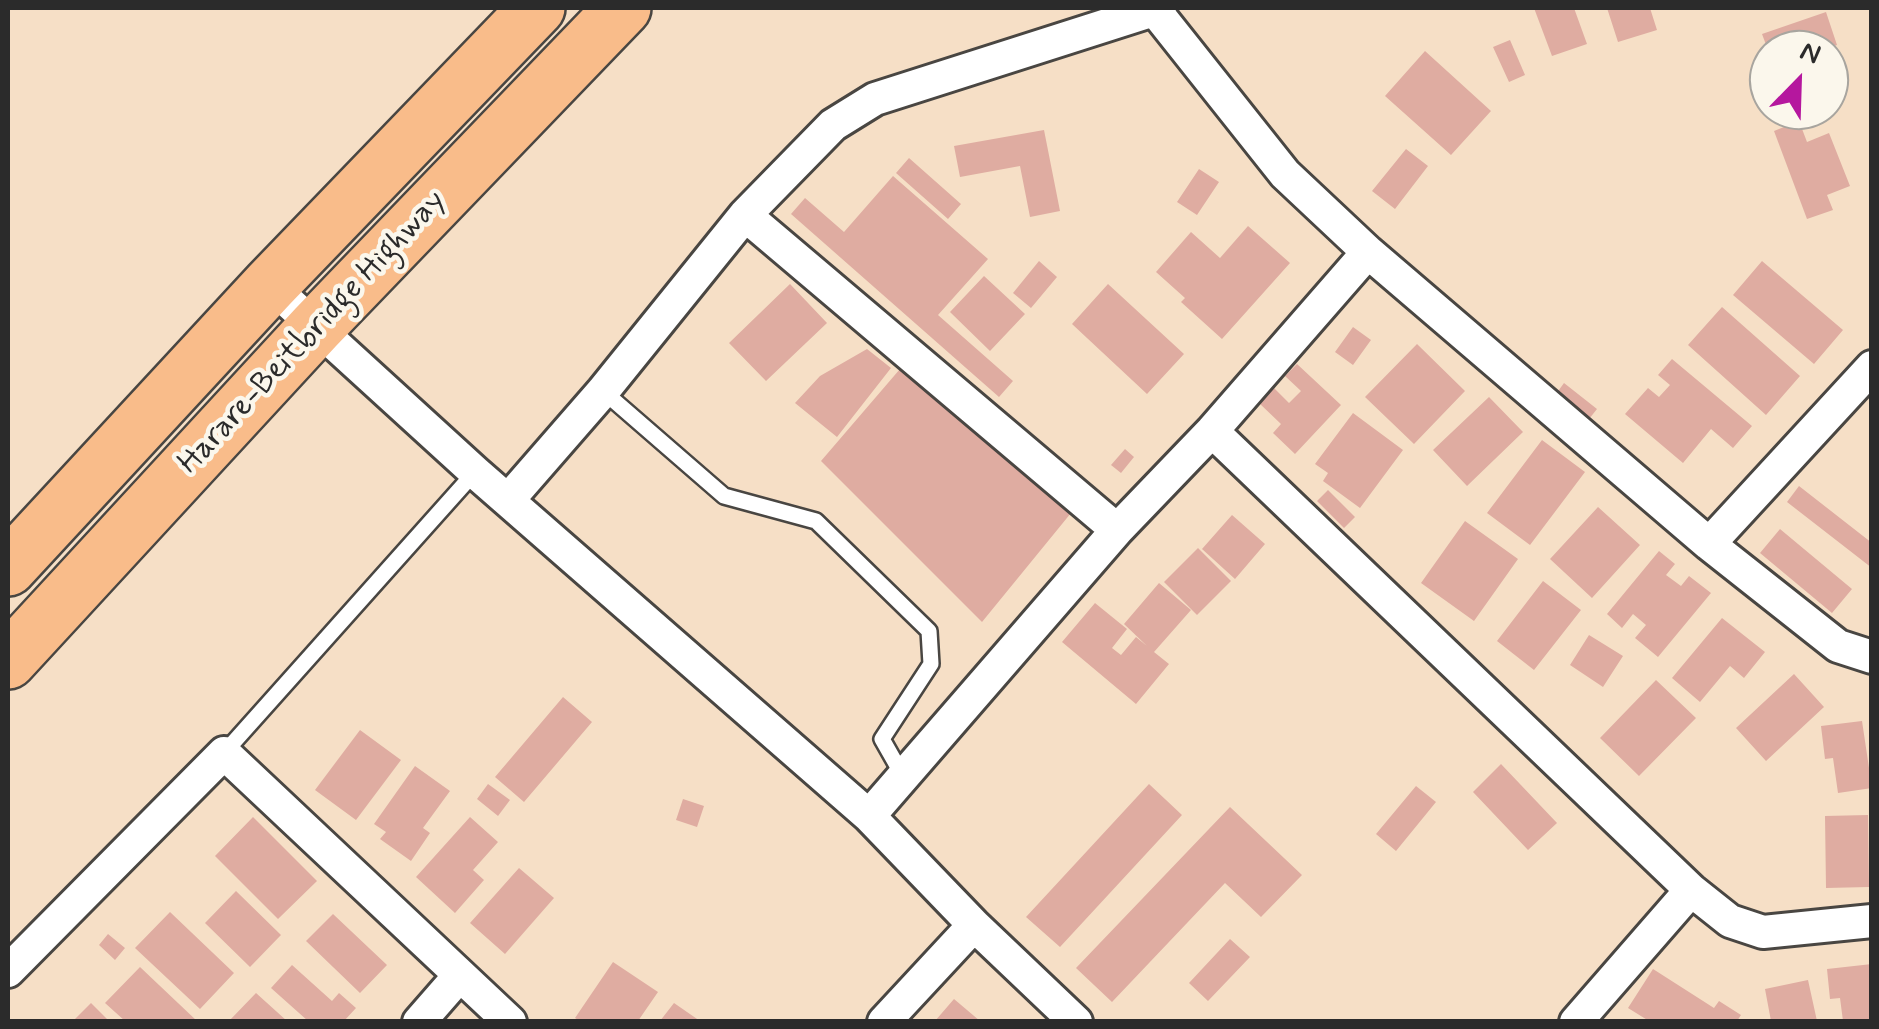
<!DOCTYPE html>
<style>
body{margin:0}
#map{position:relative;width:1879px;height:1029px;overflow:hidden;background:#f6dfc6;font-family:Mynerve,sans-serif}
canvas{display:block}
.frame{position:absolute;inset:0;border:10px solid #2b2b2b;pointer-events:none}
.north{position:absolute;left:1749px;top:30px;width:100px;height:100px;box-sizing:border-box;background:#fbf7ec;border:2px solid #a8a59f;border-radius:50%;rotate:23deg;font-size:28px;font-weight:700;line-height:40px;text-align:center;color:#2b2b2b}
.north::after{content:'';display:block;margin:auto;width:35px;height:45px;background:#b5179e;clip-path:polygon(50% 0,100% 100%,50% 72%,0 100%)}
</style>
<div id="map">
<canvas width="1879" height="1029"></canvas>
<div class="frame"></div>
<div class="north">N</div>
</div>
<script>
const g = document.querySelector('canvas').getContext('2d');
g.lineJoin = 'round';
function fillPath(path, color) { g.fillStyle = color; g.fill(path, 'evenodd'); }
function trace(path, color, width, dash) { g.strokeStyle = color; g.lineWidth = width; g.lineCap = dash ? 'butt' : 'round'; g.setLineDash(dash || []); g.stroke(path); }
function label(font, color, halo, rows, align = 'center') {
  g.font = font + ' Mynerve,sans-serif'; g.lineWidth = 9; g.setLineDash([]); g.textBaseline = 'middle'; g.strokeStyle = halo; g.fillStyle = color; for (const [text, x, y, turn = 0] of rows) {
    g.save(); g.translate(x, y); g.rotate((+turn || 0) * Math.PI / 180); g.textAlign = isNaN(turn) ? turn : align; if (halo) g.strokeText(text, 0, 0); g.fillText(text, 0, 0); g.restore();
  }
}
const building = new Path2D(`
 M1534,8H1574L1587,44L1552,56Z
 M1607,8H1650L1657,30L1618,42Z
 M1826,12L1837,45L1823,50H1768L1762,34Z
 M1510,40L1525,75L1509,82L1493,47Z
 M1425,51L1491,111L1451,155L1385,96Z
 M1799,121L1807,142L1829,133L1850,186L1827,195L1833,210L1807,219L1774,131Z
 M1044,130L1060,211L1030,217L1020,166L960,177L954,146Z
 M1406,149L1428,166L1395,209L1372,191Z
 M909,158L961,204L948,219L896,173Z
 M1199,169L1219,182L1197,215L1177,202Z
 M893,176L988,259L938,315L1013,381L999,397L791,214L805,198L844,232Z
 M1248,226L1290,263L1222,339L1181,302L1185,298L1156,272L1191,232L1220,258Z
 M1039,261L1057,277L1031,308L1013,293Z
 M1762,261L1843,330L1814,364L1733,295Z
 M984,276L1025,314L990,351L950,312Z
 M790,284L827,323L766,381L729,343Z
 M1108,284L1184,354L1147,394L1072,324Z
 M1722,307L1800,376L1766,415L1688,345Z
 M1353,327L1371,340L1353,365L1335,352Z
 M1417,344L1465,391L1414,444L1365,397Z
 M867,349L891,368L837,437L795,403L820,376Z
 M1672,359L1752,426L1733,448L1711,429L1683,463L1625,414L1648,388L1659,397L1670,385L1658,375Z
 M1297,364L1341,405L1295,454L1273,433L1281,424L1259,403L1274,388L1289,403L1301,391L1285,376Z
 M900,369L1071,513L982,622L821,461Z
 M1564,383L1597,409L1589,419L1556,394Z
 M1489,397L1523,432L1467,486L1433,450Z
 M1353,413L1403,450L1360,508L1323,481L1328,473L1315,464Z
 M1542,440L1585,472L1530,545L1487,513Z
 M1125,449L1134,457L1121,473L1111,465Z
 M1799,486L1872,543V568L1787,502Z
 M1328,490L1355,517L1344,528L1317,501Z
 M1598,507L1640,545L1592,598L1550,559Z
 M1232,515L1265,544L1235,579L1202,549Z
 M1465,521L1518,559L1474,621L1421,583Z
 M1780,529L1852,589L1832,613L1760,553Z
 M1198,548L1231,581L1197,615L1164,582Z
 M1659,551L1675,564L1666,575L1681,586L1689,576L1711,593L1658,657L1635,638L1646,625L1633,614L1622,628L1607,614Z
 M1543,581L1581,610L1534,670L1497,641Z
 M1159,583L1191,610L1154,652L1169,664L1136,704L1062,642L1095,603L1127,629L1112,648L1121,655L1136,637L1147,646L1124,624Z
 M1722,618L1765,652L1744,678L1730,666L1700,702L1672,678Z
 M1589,635L1623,656L1603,687L1570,665Z
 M1794,674L1824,707L1766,761L1736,728Z
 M1656,680L1696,718L1639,776L1600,738Z
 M563,697L592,722L524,802L495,777Z
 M1862,721L1872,788L1838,793L1833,758L1825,759L1821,726Z
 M360,730L401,760L356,820L315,790Z
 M1501,764L1557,823L1528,850L1473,792Z
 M415,766L450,791L423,828L430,833L411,861L380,839L386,832L374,824Z
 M488,784L510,800L498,816L477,799Z
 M1149,784L1182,815L1060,947L1026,917Z
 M1416,786L1436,802L1396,851L1376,834Z
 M683,799L704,806L697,827L676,820Z
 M1230,807L1302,875L1261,917L1225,883L1112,1002L1076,968Z
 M1868,815L1869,887L1826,888L1825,816Z
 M253,817L317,881L278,919L215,856Z
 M470,817L498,842L473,870L484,880L455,913L416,877Z
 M519,868L554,898L505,954L470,923Z
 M236,891L281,935L250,967L205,923Z
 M170,912L234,973L200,1009L135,948Z
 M333,914L387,965L360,993L306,941Z
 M108,934L125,948L115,960L99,945Z
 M1230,939L1250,957L1208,1001L1189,983Z
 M613,962L658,992L638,1021H580L575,1018Z
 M1872,964V1021H1843L1840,998L1830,999L1827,969Z
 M292,965L332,1001L339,993L356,1008L344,1021H308L271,988Z
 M140,967L197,1021H125L105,1003Z
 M1653,969L1714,1008L1719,1001L1741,1015L1737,1021H1649L1628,1008Z
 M1808,980L1817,1021H1771L1765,989Z
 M256,993L287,1021H229Z
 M954,999L980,1021H935Z
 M91,1003L109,1021H73Z
 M674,1003L700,1021H660Z`);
const lane = new Path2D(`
 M603,391L724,496L816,521L929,631L931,664L882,739L903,776
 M224,753L475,472`);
const street = new Path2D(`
 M1154,9L1285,174L1368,252L1709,544L1838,646L1872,657
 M745,215L1117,530L1212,431L1368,252
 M270,285L475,472L869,816L974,925L1076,1022
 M1212,431L1691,890L1730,921L1763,932L1872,921
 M509,499L603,391L745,215L833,125L875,99L1160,8
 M1709,544L1872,367
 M869,816L1117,530
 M8,971L224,753L510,1022
 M419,1022L460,975
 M884,1022L974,925
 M1576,1022L1691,890`);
const highway = new Path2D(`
 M8,568L270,285L537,8
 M8,661L316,327L623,8`);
const streetNames = [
 ["Harare-Beitbridge Highway",313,333,-47]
];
fillPath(building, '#dfaca1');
trace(lane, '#494642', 20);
trace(street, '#494642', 38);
trace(highway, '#494642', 60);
trace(lane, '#fff', 15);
trace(street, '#fff', 32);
trace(highway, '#f9bc8a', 55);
label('32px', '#2b2b2b', '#fbf7ec', streetNames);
</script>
